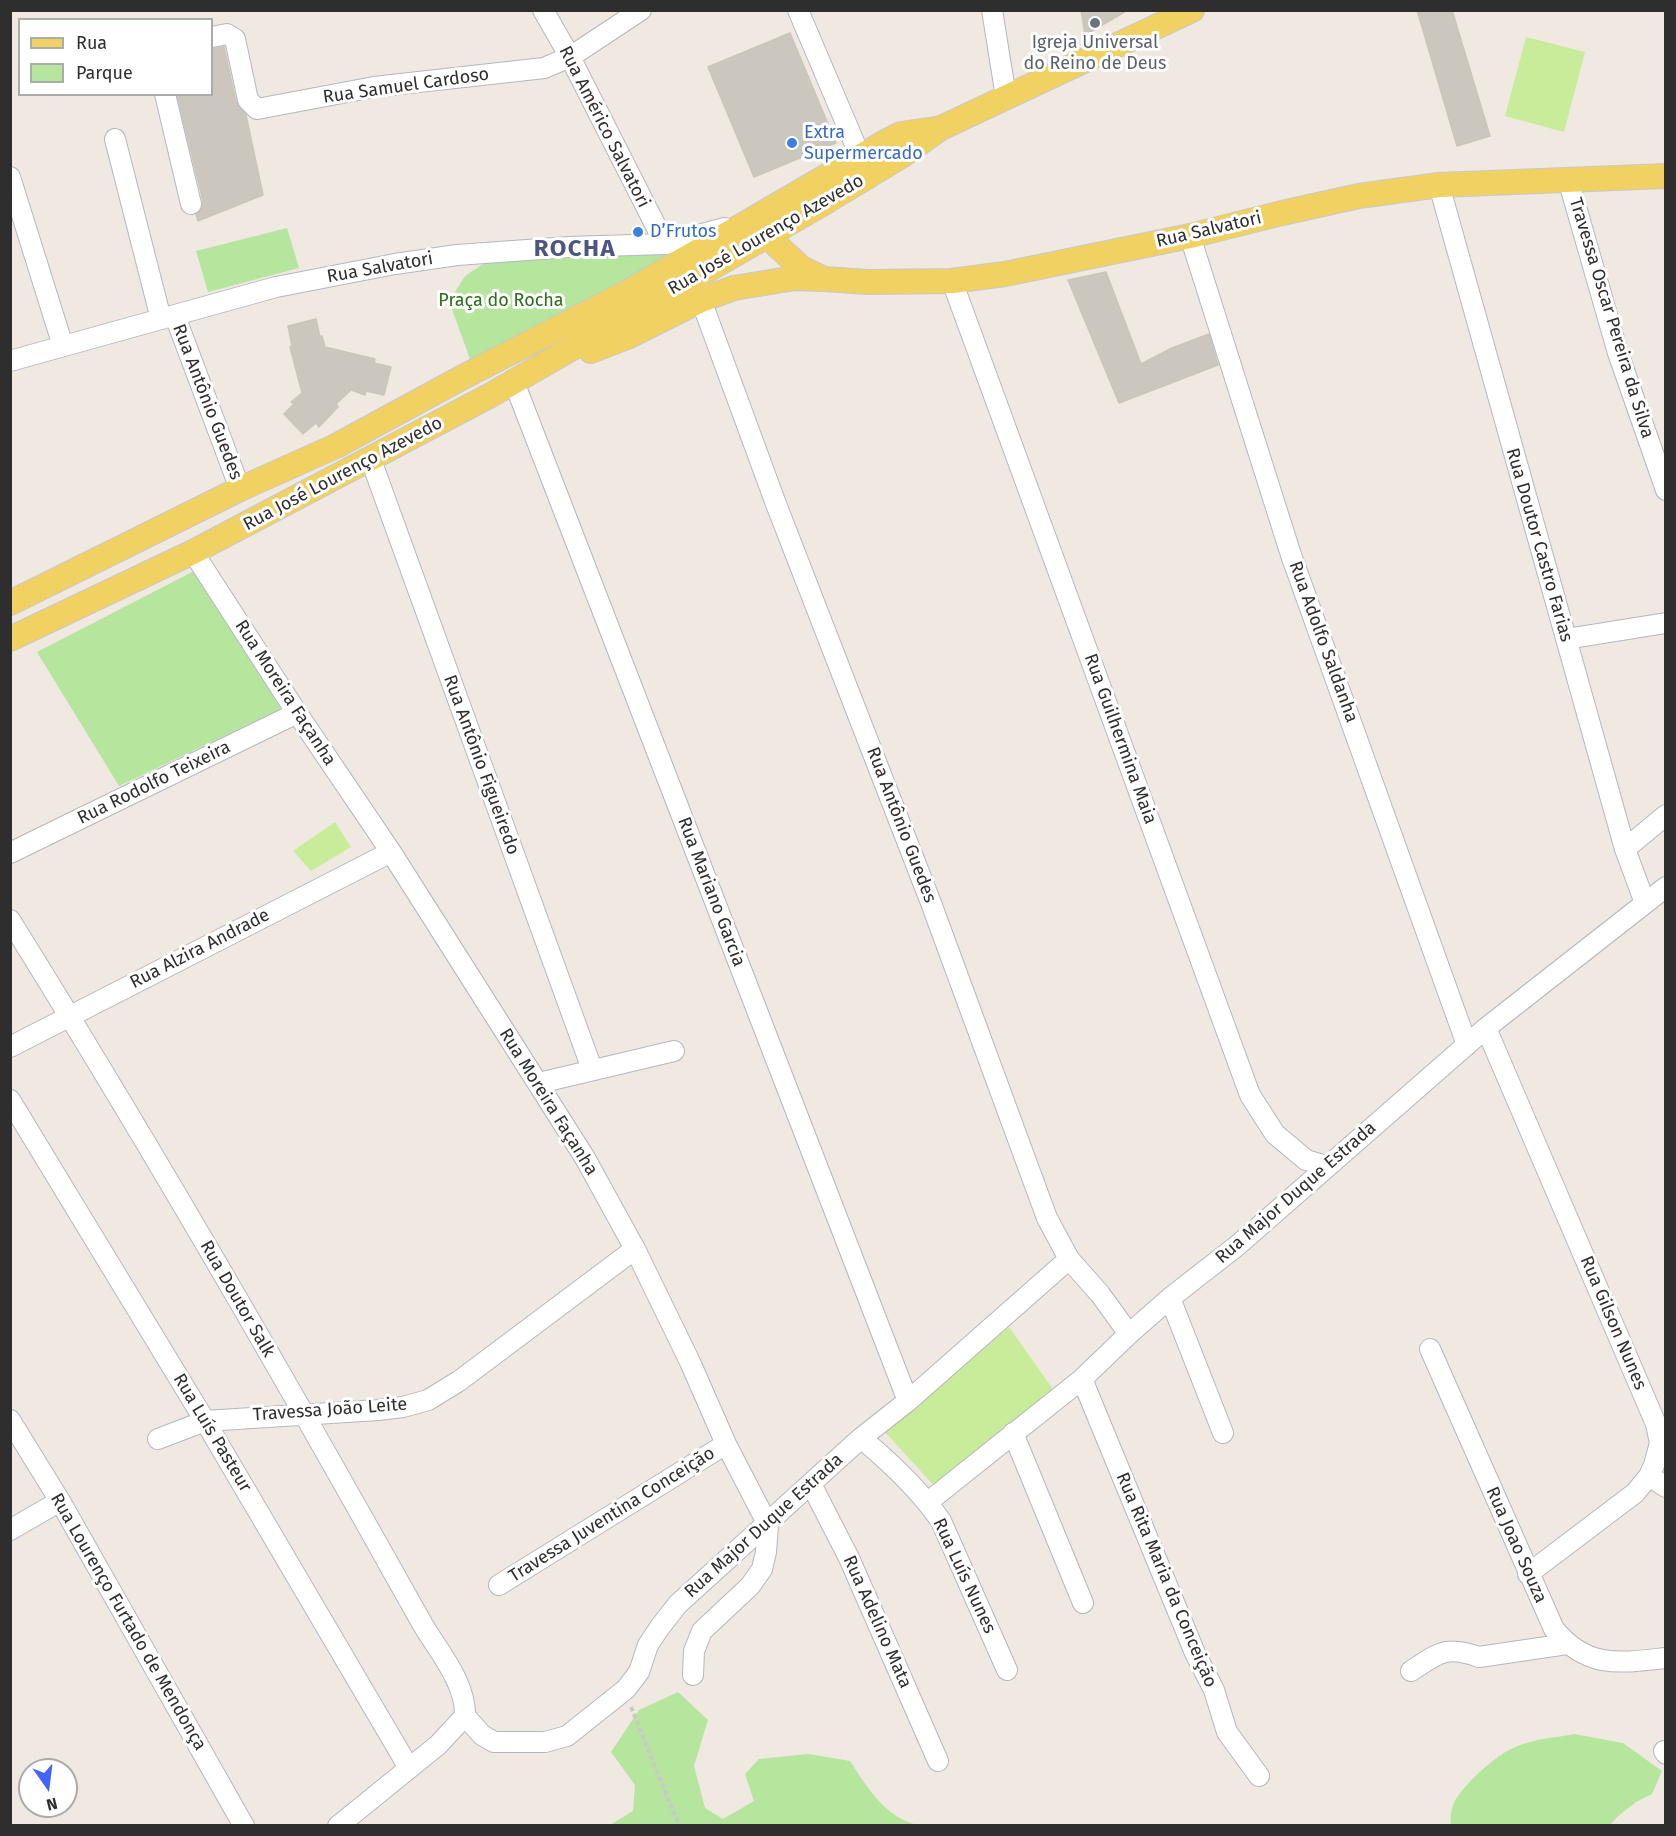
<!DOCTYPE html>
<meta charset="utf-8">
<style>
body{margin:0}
#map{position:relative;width:1676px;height:1836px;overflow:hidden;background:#efe9e1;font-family:"Fira Sans",sans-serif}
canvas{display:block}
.frame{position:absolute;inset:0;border:12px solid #2e2e2e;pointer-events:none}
.legend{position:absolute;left:18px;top:18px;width:195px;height:78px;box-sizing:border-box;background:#fff;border:2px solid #ababab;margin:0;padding:8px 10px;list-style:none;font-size:18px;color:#2e2e2e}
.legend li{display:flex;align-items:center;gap:12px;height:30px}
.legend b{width:30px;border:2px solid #ababab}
.north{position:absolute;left:18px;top:1758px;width:60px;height:60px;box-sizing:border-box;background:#fff;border:2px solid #ababab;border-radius:50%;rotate:166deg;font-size:16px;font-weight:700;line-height:24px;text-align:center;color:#2e2e2e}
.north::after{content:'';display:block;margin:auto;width:21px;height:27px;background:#4264fb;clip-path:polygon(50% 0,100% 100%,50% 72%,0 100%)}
</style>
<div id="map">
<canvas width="1676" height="1836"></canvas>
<div class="frame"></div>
<ul class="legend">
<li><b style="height:8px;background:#f2d163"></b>Rua</li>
<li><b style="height:16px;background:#b6e59e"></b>Parque</li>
</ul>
<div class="north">N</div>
</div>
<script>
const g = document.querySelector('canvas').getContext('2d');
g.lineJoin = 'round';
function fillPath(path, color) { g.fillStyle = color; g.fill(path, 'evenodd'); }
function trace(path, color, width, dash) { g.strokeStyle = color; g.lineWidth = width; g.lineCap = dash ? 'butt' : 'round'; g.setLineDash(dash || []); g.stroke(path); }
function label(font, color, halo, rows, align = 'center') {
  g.font = font + ' "Fira Sans",sans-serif'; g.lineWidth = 6; g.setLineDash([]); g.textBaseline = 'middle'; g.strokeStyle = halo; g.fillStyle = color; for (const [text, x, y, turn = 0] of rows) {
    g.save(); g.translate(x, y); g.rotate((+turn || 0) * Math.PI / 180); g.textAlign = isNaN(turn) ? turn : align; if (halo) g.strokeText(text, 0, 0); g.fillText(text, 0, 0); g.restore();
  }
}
const green = new Path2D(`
 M287,228L299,268L208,292L196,251Z
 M651,252L680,253L471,362L452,309L455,292L465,276L489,260Z
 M196,570L281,709L119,786L37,652Z
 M678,1692L708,1720L694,1766L705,1808L723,1819L754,1801L745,1774L759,1759L809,1754L850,1761C868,1788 884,1816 917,1825H610L633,1811L635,1785L611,1752L639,1710Z
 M1574,1734L1623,1743L1662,1771L1652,1794L1636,1802L1618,1816L1610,1825H1451C1450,1817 1451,1807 1456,1799C1467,1782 1493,1758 1511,1749C1530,1739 1554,1738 1574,1734Z`);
const pitch = new Path2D(`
 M1526,37L1585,52L1564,132L1505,116Z
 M335,822L351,847L311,871L293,851Z
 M1009,1327L1055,1392L936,1488L885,1432Z`);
const building = new Path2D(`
 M1081,10H1128L1085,35Z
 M1417,10H1452L1490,136L1457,146Z
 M790,33L836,143L754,177L708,67Z
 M224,47L236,102L246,115L263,195L198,221L196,214L202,208L203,201L177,94H212V49Z
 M1106,272L1141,364L1172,348L1209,334L1218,365L1119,403L1068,280Z
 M316,319L320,337L322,336L325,347L375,359L374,363L391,367L384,395L366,391L365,395L351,390L336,404L338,407L319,427L316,423L303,434L284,414L294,404L291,402L302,393L290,347L292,346L288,326Z`);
const path = new Path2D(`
 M631,1707L679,1826`);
const minor = new Path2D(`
 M543,10L570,57L665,244
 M798,10L860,156
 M992,10L1006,97
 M212,37L227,34L235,39L248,100L257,109L374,87L544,68L570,57L641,10
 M165,94L191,204
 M115,139L161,319
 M10,177L63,346
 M1568,179L1618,353L1666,490
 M1439,185L1625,849L1645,903
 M1190,236L1291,555L1467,1045
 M952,281L1250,1095L1275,1134L1306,1160L1327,1166
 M701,300L776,504L931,903L1047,1218L1069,1259L1100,1294L1129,1334
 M175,316L240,489
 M10,361L276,287L395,264L457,255L569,247L665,244L725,228
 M514,382L908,1401
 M371,460L592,1069
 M193,552L297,713L391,852L585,1158L635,1249L690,1362L726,1444L768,1525L766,1552L762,1569L750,1586L702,1631L694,1651L693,1675
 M1566,639L1666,623
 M1625,849L1666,815
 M10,853L297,713
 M10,920C141,1130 266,1345 387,1561C399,1582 411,1604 423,1625C439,1652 466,1683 465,1716L438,1745L338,1826
 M1486,1028L1656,1424L1660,1443L1654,1465L1649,1476L1635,1493L1528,1574
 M10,1047L391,852
 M539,1083L674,1051
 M10,1100L205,1421L409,1768
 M1170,1298L1223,1433
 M1430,1349L1554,1629C1587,1669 1619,1663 1666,1658
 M1082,1379L1195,1653L1214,1690L1227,1732L1259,1776
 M10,1420L60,1501L244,1826
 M1013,1433L1083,1603
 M861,1438C891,1463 919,1489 941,1521L1007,1670
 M158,1439L205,1421L378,1410L403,1407L428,1400L459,1381L635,1249
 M1649,1476L1666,1487
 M811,1484L849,1558L938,1761
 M928,1502L1082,1379L1129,1334L1170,1298L1238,1245L1486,1028L1666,887
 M10,1530L60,1501
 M499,1585L726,1444
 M1411,1671C1439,1653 1445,1645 1479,1657L1567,1644
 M465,1716L482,1735L494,1742H545L567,1736L626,1689L639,1672L648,1645L660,1627L678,1604L861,1438L908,1401L1069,1259
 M1664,1751L1666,1754`);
const major = new Path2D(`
 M767,236L801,268L824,279L868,282L952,281L1005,274L1190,236L1282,213L1359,196L1439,185L1666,176
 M591,351L627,337L701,300L734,288L795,278L821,279
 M10,603L240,489L336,446L463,377L626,293L887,141L901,134L936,129
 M10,639L193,552L489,396L822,204L903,155L941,128L1192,10`);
const markers = [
 [1095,23,6,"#6b7280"],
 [792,143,6,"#3f7fe0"],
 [638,232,6,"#3f7fe0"]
];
const worshipNames = [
 ["Igreja Universal",1095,43],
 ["do Reino de Deus",1095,64]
];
const streetNames = [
 ["Rua Samuel Cardoso",406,86,-8],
 ["Rua Américo Salvatori",604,127,63],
 ["Rua Salvatori",1209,230,-13],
 ["Rua José Lourenço Azevedo",766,235,-30],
 ["Rua Salvatori",380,268,-10],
 ["Travessa Oscar Pereira da Silva",1611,318,73],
 ["Rua Antônio Guedes",207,402,69],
 ["Rua José Lourenço Azevedo",343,474,-28],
 ["Rua Doutor Castro Farias",1539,545,74],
 ["Rua Adolfo Saldanha",1323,642,70],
 ["Rua Moreira Façanha",285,693,57],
 ["Rua Guilhermina Maia",1120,739,70],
 ["Rua Antônio Figueiredo",481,765,70],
 ["Rua Rodolfo Teixeira",154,783,-26],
 ["Rua Antônio Guedes",901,825,69],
 ["Rua Mariano Garcia",711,892,69],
 ["Rua Alzira Andrade",200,949,-27],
 ["Rua Moreira Façanha",548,1102,58],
 ["Rua Major Duque Estrada",1296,1193,-41],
 ["Rua Doutor Salk",237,1299,60],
 ["Rua Gilson Nunes",1613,1323,67],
 ["Travessa João Leite",330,1410,-4],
 ["Rua Luís Pasteur",212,1433,59],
 ["Travessa Juventina Conceição",612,1515,-32],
 ["Rua Major Duque Estrada",764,1526,-42],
 ["Rua Joao Souza",1516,1545,66],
 ["Rua Luís Nunes",964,1576,65],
 ["Rua Rita Maria da Conceição",1166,1580,67],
 ["Rua Lourenço Furtado de Mendonça",128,1622,60],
 ["Rua Adelino Mata",877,1622,66]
];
const shopNames = [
 ["Extra",804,133],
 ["Supermercado",804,154],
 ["D’Frutos",650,232]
];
const parkNames = [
 ["Praça do Rocha",501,301]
];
const districtNames = [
 ["ROCHA",575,249]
];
fillPath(green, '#b6e59e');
fillPath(pitch, '#c9ec9a');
fillPath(building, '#cbc7bf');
trace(building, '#cbc5ba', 1.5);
trace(minor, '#b4b7c1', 22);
trace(major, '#c9c9c9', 26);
trace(path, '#c9c9c9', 4, [4.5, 3]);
trace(minor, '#fff', 20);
trace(major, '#f2d163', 24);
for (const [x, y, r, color] of markers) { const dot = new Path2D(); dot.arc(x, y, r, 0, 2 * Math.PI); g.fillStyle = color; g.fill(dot); trace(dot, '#fff', 2); }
label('18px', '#5b616d', '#fff', worshipNames);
label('18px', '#2e2e2e', '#fff', streetNames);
label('18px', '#366cbe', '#fff', shopNames, 'left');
label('18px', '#2c6e1b', '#fff', parkNames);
g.letterSpacing = '1.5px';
label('bold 24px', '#4d5680', '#fff', districtNames);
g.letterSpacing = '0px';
</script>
